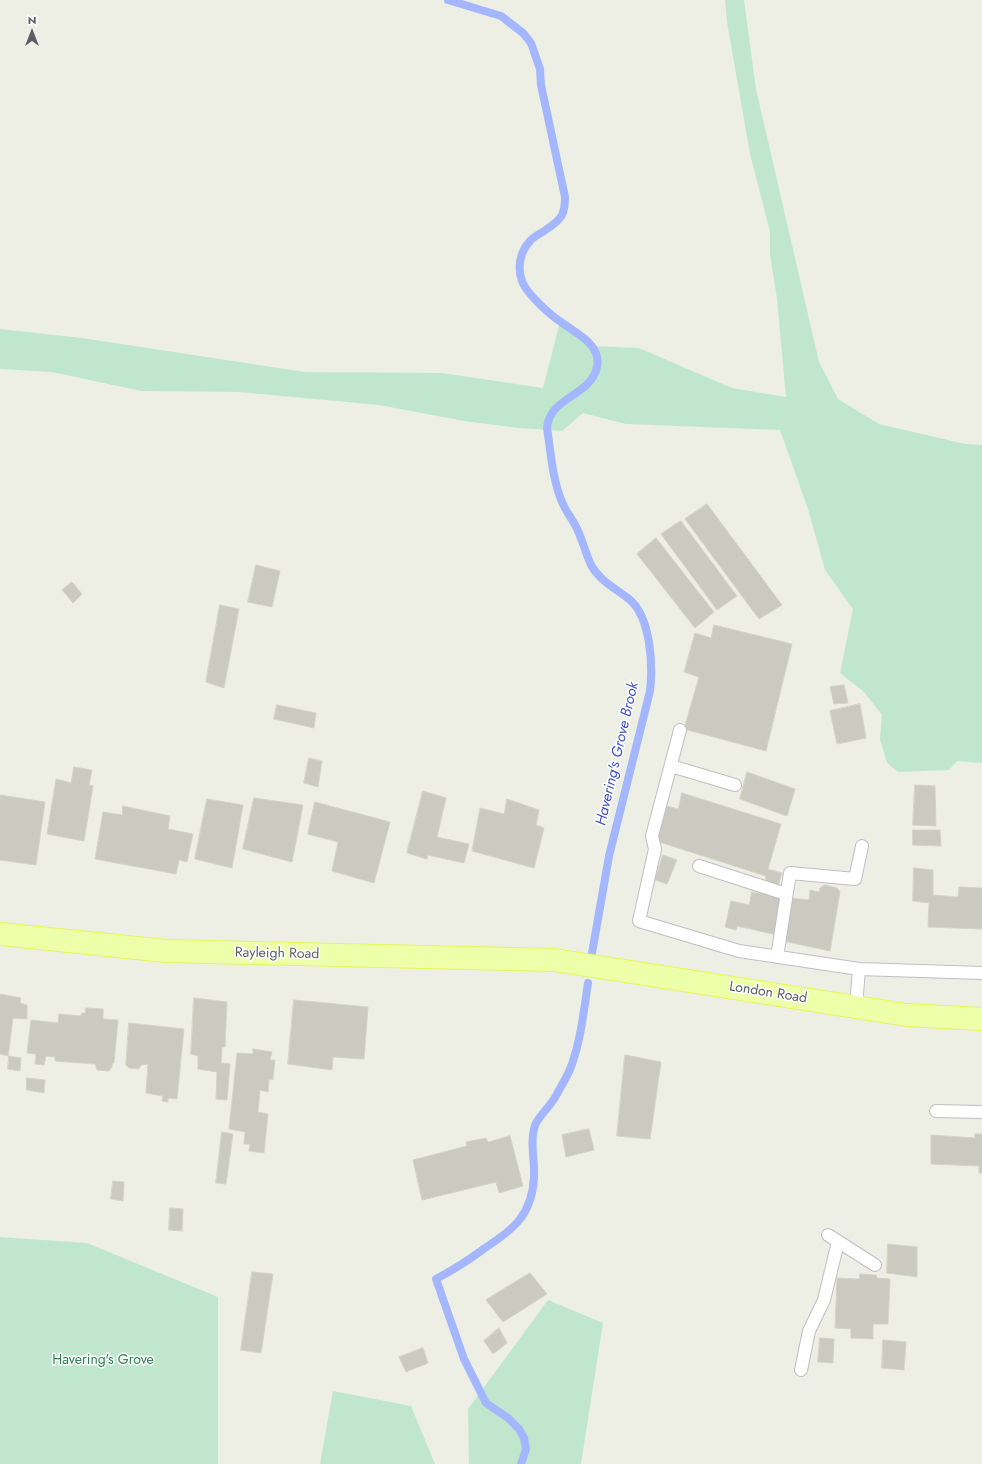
<!DOCTYPE html>
<style>
body{margin:0}
#map{position:relative;width:982px;height:1464px;overflow:hidden;background:#edefe4;font-family:Jost,sans-serif}
canvas{display:block}
.north{position:absolute;left:12px;top:12px;width:40px;height:40px;-webkit-text-stroke:3px #fff;paint-order:stroke;rotate:0deg;font-size:11px;font-weight:700;line-height:16px;text-align:center;color:#5c5d65}
.north::after{content:'';display:block;margin:auto;width:14px;height:18px;background:#5c5d65;clip-path:polygon(50% 0,100% 100%,50% 72%,0 100%)}
</style>
<div id="map">
<canvas width="982" height="1464"></canvas>
<div class="north">N</div>
</div>
<script>
const g = document.querySelector('canvas').getContext('2d');
g.lineJoin = 'round';
function fillPath(path, color) { g.fillStyle = color; g.fill(path, 'evenodd'); }
function trace(path, color, width, dash) { g.strokeStyle = color; g.lineWidth = width; g.lineCap = dash ? 'butt' : 'round'; g.setLineDash(dash || []); g.stroke(path); }
function label(font, color, halo, rows, align = 'center') {
  g.font = font + ' Jost,sans-serif'; g.lineWidth = 3; g.setLineDash([]); g.textBaseline = 'middle'; g.strokeStyle = halo; g.fillStyle = color; for (const [text, x, y, turn = 0] of rows) {
    g.save(); g.translate(x, y); g.rotate((+turn || 0) * Math.PI / 180); g.textAlign = isNaN(turn) ? turn : align; if (halo) g.strokeText(text, 0, 0); g.fillText(text, 0, 0); g.restore();
  }
}
const green = new Path2D(`
 M725,0H744L756,89L819,362L838,399L879,424L965,444L982,445V763L957,761L949,770L898,772L887,763L880,739L882,715L864,692L840,673L853,609L825,570L808,509L780,430L626,424L583,413L562,431L519,428L464,421L379,405L239,392L141,391L52,372L0,369V329L82,338L305,372L442,373L543,388L560,322L592,346L639,348L732,388L786,397L777,299L770,255V232L750,154L727,22Z
 M0,1237L87,1243L218,1297V1464H0Z
 M548,1300L603,1323L581,1464H469L468,1409Z
 M333,1391L411,1406L435,1464H320Z`);
const stream = new Path2D(`
 M448,0L501,16L523,33L531,43L540,69L541,85L565,197C565,203 565,209 562,215C559,221 553,225 547,229C542,233 534,236 530,241C520,252 517,267 522,281C526,293 550,315 561,322C575,333 602,344 597,367C591,396 549,397 547,428C551,453 552,478 562,502C566,512 574,521 578,531C583,542 586,554 591,565C600,581 615,588 629,599C651,617 653,665 650,691L609,856L592,953
 M521,1464L526,1449L524,1438L519,1429L508,1418L486,1403L464,1359L436,1279C453,1270 469,1260 485,1248C514,1229 532,1215 534,1177C535,1160 529,1140 536,1123C542,1113 552,1104 557,1094C562,1084 569,1074 572,1064C581,1038 584,1010 588,983`);
const building = new Path2D(`
 M707,504L782,605L759,619L685,519Z
 M681,521L737,596L717,610L661,534Z
 M656,538L714,612L695,628L637,554Z
 M256,565L280,571L272,607L248,602Z
 M72,582L82,594L73,603L62,590Z
 M220,605L239,609L224,688L206,682Z
 M714,625L792,644L766,751L684,729L699,677L684,672L695,633L711,638Z
 M844,685L848,703L834,704L830,687Z
 M860,704L866,738L837,744L830,711Z
 M277,705L316,713L314,728L274,719Z
 M309,758L322,761L318,787L304,783Z
 M74,767L92,770L89,785L93,786L84,841L47,834L56,779L71,783Z
 M747,772L795,789L787,816L740,799Z
 M915,785L935,786L936,826L913,825Z
 M423,791L446,798L437,837L469,844L464,863L428,855L427,859L407,853Z
 M682,793L781,824L768,869L782,873L778,886L765,881L766,876L656,841L667,806L678,809Z
 M0,795L45,802L36,865L0,860Z
 M254,798L303,805L292,862L243,849Z
 M207,799L243,805L232,868L195,859Z
 M507,799L539,810L536,825L544,828L534,868L472,851L480,808L504,814Z
 M315,802L390,822L374,883L332,871L338,842L308,834Z
 M123,806L170,816L168,829L193,834L187,862L179,860L176,874L95,859L103,812L122,815Z
 M913,830H940L941,846L913,845Z
 M663,855L677,860L667,884L655,880Z
 M914,868L933,870V895L958,897L959,887L982,888V929L928,927L929,903L913,901Z
 M825,885L837,888L840,892L830,951L783,941L790,898L809,900L810,890L819,892L820,888Z
 M752,892L782,897L777,935L737,926L736,930L725,927L731,901L749,905Z
 M0,994L21,998L20,1003L27,1005V1019L13,1018L8,1056L0,1054Z
 M194,998L227,1002L225,1047H222L221,1063L230,1064L227,1100L216,1099L217,1072L198,1069V1056L191,1054Z
 M294,1000L368,1007L364,1059L333,1057L332,1070L288,1064Z
 M86,1008L103,1009V1019L118,1020L114,1063H112V1067L109,1071L97,1070L95,1064L55,1061V1057L46,1056L44,1065L35,1064L36,1054L27,1053L31,1020L58,1023L59,1014L81,1016L82,1013H85Z
 M129,1023L184,1029L177,1099L168,1098V1102L162,1101L163,1096L146,1093L148,1064L141,1065L139,1069L129,1068L126,1065Z
 M253,1049L272,1052L270,1060H275L273,1080L269,1079L268,1092L260,1090L258,1112L268,1114L264,1153L249,1151L250,1144H244L245,1132L229,1129L237,1053L253,1054Z
 M625,1055L661,1062L650,1139L617,1136Z
 M9,1056L21,1058L20,1071L8,1069Z
 M27,1078L45,1080L44,1093L27,1090Z
 M589,1129L594,1150L566,1157L562,1135Z
 M222,1132L233,1134L226,1184L216,1183Z
 M975,1134H982V1173H979V1166L931,1164V1135L975,1138Z
 M510,1136L523,1186L499,1193L496,1182L422,1200L413,1160L467,1146L466,1142L486,1138L488,1142Z
 M113,1181L124,1182L123,1201L111,1199Z
 M170,1208L183,1209L182,1231L169,1230Z
 M888,1244L917,1247V1277L887,1273Z
 M252,1272L273,1274L261,1353L241,1350Z
 M530,1273L547,1294L503,1322L486,1300Z
 M860,1274L876,1275L877,1278L890,1279L888,1324H873V1339L851,1338V1329L835,1328L837,1278L859,1279Z
 M499,1328L507,1343L493,1354L484,1341Z
 M820,1338L834,1339L833,1363L818,1362Z
 M883,1340L906,1342L904,1370L882,1368Z
 M423,1348L428,1363L406,1372L399,1357Z`);
const service = new Path2D(`
 M680,730L652,836L655,849L639,921L739,951L859,969
 M671,766L735,785
 M699,866L786,894
 M777,957L790,873L855,879L862,846
 M856,1007L859,969L982,973
 M936,1111L982,1112
 M828,1235L875,1265
 M801,1370L809,1331L824,1300L838,1242`);
const primary = new Path2D(`
 M0,934L166,951L554,960L907,1015L982,1019`);
const streetNames = [
 ["Rayleigh Road",277,954,1],
 ["London Road",768,993,9]
];
const parkNames = [
 ["Havering's Grove",103,1361]
];
const waterNames = [
 ["Havering's Grove Brook",618,754,-77]
];
fillPath(green, '#c0e7ce');
trace(stream, '#a4b6ff', 8);
fillPath(building, '#cacac0');
trace(building, '#d3d4c2', 1);
trace(service, '#bebfc6', 14);
trace(primary, '#e8f557', 24);
trace(service, '#fff', 12);
trace(primary, '#edffa9', 22);
label('14px', '#5c5d65', '#fff', streetNames);
label('14px', '#308052', '#fff', parkNames);
label('italic 15px', '#4252c7', '#fff', waterNames);
</script>
